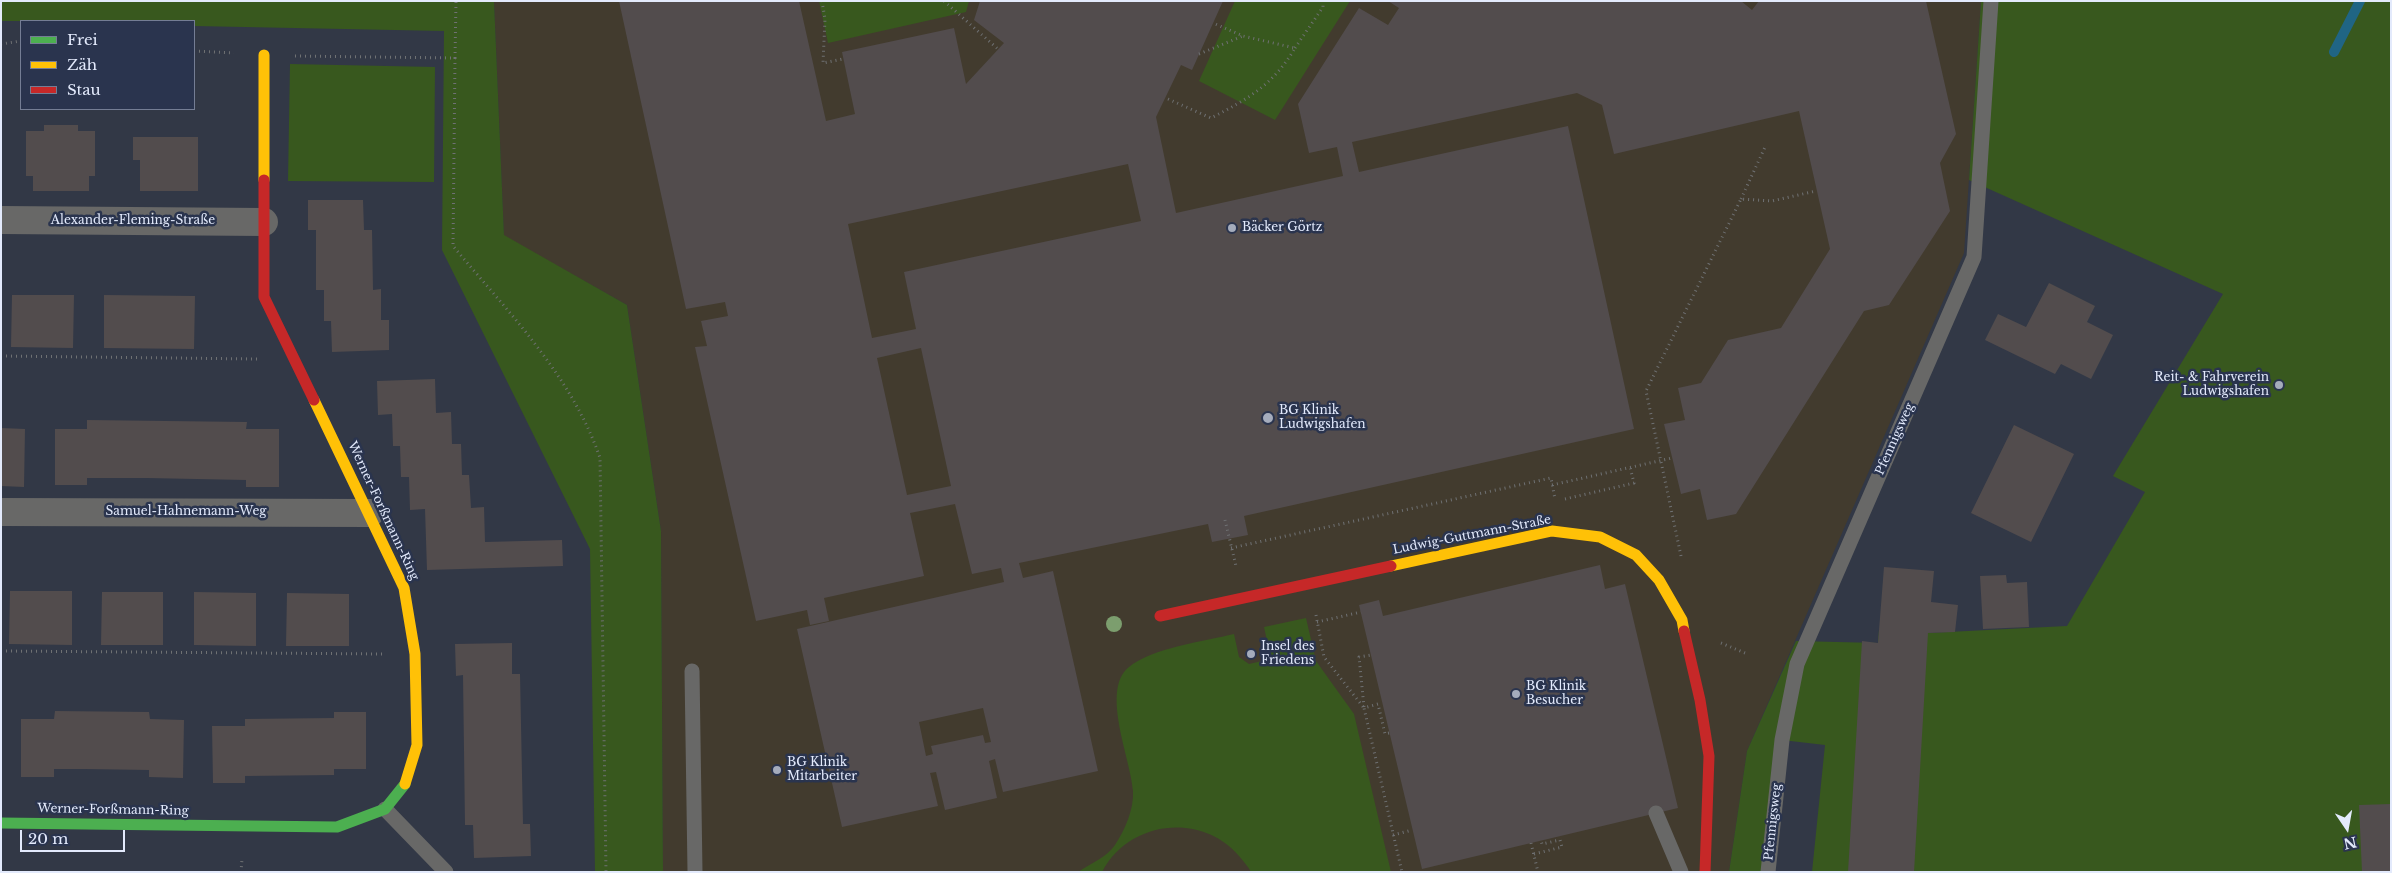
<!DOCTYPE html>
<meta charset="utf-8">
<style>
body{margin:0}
#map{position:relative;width:2392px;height:873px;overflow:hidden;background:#323846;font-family:"Libre Baskerville",serif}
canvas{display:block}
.frame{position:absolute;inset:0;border:2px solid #e3eafc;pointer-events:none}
.legend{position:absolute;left:20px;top:20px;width:175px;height:90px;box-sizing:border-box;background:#2a344e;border:1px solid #747d94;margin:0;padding:6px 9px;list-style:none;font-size:15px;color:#e3eafc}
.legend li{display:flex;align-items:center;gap:10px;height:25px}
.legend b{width:25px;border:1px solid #747d94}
.north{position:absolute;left:2322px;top:803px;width:50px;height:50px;-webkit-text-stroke:4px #2a344e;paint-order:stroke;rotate:168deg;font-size:14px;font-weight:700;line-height:20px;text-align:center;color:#e3eafc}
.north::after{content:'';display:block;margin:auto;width:18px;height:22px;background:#e3eafc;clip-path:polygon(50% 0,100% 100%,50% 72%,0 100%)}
.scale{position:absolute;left:20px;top:830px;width:105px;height:22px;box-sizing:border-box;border:2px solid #e3eafc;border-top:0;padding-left:6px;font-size:15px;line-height:18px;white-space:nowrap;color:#e3eafc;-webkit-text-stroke:4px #2a344e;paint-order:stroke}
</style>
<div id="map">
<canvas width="2392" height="873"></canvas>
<div class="frame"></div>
<ul class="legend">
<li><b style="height:6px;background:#4caf50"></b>Frei</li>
<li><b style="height:6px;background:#ffc107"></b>Zäh</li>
<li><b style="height:6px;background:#c62828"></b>Stau</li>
</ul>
<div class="north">N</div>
<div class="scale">20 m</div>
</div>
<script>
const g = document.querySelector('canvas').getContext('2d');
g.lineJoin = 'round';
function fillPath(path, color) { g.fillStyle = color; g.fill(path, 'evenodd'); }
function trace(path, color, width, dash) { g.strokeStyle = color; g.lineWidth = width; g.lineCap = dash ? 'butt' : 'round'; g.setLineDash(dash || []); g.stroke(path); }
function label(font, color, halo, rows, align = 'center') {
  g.font = font + ' "Libre Baskerville",serif'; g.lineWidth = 5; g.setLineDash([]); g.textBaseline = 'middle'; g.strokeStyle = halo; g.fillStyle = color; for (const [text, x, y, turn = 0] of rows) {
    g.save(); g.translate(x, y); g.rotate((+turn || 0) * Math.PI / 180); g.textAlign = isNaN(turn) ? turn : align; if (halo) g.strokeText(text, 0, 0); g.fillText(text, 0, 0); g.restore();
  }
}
const medical = new Path2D(`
 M494,1H1981L1964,253L1747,751L1729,872H663L661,531L627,305L504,236Z`);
const green = new Path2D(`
 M1,1H494L504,235L627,305L661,531L663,872H595L590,549L442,250L444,31L194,26V21H1Z
 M819,1H969L966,12L828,43Z
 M1235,1H1350L1275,120L1199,81Z
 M1981,1H2391V872H1812L1825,745L1782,740L1768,872H1729L1747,751L1796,641L1878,643L1879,630L1928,633L2067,626L2145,492L2113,476L2223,294L1969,180Z
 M290,64L435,67L434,182L288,181Z
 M1306,618L1316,661L1354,714L1391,872H1251C1248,866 1243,861 1239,856C1202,812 1129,820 1102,872H1078C1090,864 1107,857 1115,845C1125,830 1134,809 1133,791C1131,759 1100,690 1129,667C1152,648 1205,641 1234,634L1239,657L1249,664L1262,661L1269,650L1264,627Z`);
const stream = new Path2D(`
 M2334,52L2360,1`);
const building = new Path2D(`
 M619,1H799L826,121L855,114L842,52L954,28L966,84L1004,43L974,20L980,1H1223L1192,70L1181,65L1156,117L1176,213L1343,176L1337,147L1309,153L1298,104L1359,8L1388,25L1399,8L1388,1H1741L1752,10L1759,1H1926L1956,134L1940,163L1950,211L1889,305L1864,311L1736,514L1707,520L1700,489L1681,494L1664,424L1685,420L1678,388L1701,383L1728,340L1781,328L1830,249L1799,111L1614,154L1602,105L1577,93L1352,142L1359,172L1568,126L1634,429L1244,516L1248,535L1212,542L1208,524L1019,563L1023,578L1053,571L1098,771L1003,792L995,759L989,761L997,798L945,810L936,772L930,773L938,806L842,827L797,629L1004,582L1001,568L972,574L955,504L910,513L924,576L824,598L829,621L810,625L807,610L756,621L695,347L707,346L701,321L728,316L725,302L686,309ZM1128,164L1141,221L904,272L916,329L872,338L848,224ZM921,348L951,486L907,495L877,358ZM983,708L991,742L985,743L983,735L931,746L933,754L926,756L919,722Z
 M44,125H78V131H95V176H89V191H33V176H26V131H44Z
 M133,137H198V191H140V160H133Z
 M308,200H363L364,230H372L373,290L381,289V320H389V350L332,352L331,321H324V290H316V230H308Z
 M2049,283L2095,306L2087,322L2113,335L2091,379L2061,364L2055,374L1985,340L1998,314L2026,327Z
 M12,295H74L73,348L11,347Z
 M104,295L195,296L194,349L104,348Z
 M435,379L436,413L451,412L452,444H461L462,475H469L471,508L484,507L485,542L562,540L563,566L427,570L425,509L410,510L409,477H401L400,446H393L392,414L378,415L377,381Z
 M87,420L247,422L246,429H279V487H246V480L147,478H87V485H55V429H87Z
 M2014,425L2074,454L2031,542L1971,513Z
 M1,428L25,429L24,487L1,486Z
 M1600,565L1605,589L1625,584L1678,808L1422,869L1359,605L1379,600L1383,616Z
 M1884,567L1934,571L1931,602L1958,605L1955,632L1928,633L1914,872H1848L1862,641L1878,643Z
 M2006,575L2007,583L2027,582L2029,627L1983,629L1980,576Z
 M10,591H72V645L9,644Z
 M102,592H163V645H101Z
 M194,592L256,593V646L194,645Z
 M287,593L349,594V646H286Z
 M512,643V674H520L523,824H530L531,856L474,858L473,825H465L463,675L456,676L455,644Z
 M55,711L149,712L150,719L184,720L183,778L149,777V770L85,769H54V777H21V719H54Z
 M334,712H366V769H334V775L245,776V783H213L212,726H245V719L334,718Z
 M2391,804V872H2362L2359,805Z`);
const path = new Path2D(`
 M822,1L825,19L823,63L843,59
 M944,1L999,50
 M1,44L21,41
 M1295,48L1323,7V1
 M194,51L234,53
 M1199,54L1243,36
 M295,56L455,58L456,1
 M455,58L453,246C508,312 572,376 600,458L606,872
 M1168,99L1211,118C1248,99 1273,85 1295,48L1243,36L1213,23
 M1741,199L1766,145
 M1,356L257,359
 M1552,485L1672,458
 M1565,499L1634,483L1630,467
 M1225,520L1236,566
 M1231,548L1551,478L1555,499
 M1681,556L1646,391L1741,199L1772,201L1816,191
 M1316,615L1324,657L1364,708
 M1317,622L1361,612
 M1721,643L1745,653
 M1,651L382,654
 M1364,707L1359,657L1371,655
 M1389,733L1385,734L1378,704L1364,708L1402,872
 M1393,835L1412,830
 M1531,843L1538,872
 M1534,854L1562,847L1560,840L1542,844L1541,841
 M241,872L242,859`);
const lane = new Path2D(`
 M692,671L695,872
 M385,809L446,872
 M1656,813L1681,872
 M1768,872L1782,740L1797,664L1974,257L1991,1`);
const street = new Path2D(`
 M1,220L264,222
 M1,512L370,513`);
const fast = new Path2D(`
 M1,823L337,827L385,809L405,784`);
const slow = new Path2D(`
 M264,55V180
 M314,400L404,588L415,654L417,745L405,784
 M1391,566L1552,531L1600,537L1636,555L1659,580L1682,620L1684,631`);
const jam = new Path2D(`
 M264,180V297L314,400
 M1160,616L1391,566
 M1684,631L1700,700L1709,756L1705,872`);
const trees = [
 [1114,624]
];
const markers = [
 [1232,228,5,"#a5acbc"],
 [2279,385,5,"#a5acbc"],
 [1268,418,6,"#a5acbc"],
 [1251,654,5,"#a5acbc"],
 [1516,694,5,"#a5acbc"],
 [777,770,5,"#a5acbc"]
];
const streetNames = [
 ["Alexander-Fleming-Straße",133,221],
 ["Pfennigsweg",1895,439,-66],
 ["Werner-Forßmann-Ring",383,511,65],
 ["Samuel-Hahnemann-Weg",186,512],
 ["Ludwig-Guttmann-Straße",1472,535,-11],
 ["Werner-Forßmann-Ring",113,810,1],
 ["Pfennigsweg",1773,822,-84]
];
const poiNames = [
 ["Bäcker Görtz",1242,228],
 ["Reit- & Fahrverein",2269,378,"right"],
 ["Ludwigshafen",2269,392,"right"],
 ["BG Klinik",1279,411],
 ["Ludwigshafen",1279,425],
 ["Insel des",1261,647],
 ["Friedens",1261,661],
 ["BG Klinik",1526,687],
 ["Besucher",1526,701],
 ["BG Klinik",787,763],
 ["Mitarbeiter",787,777]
];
fillPath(medical, '#423b2e');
fillPath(green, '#38581e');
trace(stream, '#206584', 10);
fillPath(building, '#524c4d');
trace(path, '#6f7173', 3, [1, 4]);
trace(lane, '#686867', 15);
trace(street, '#686867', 28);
trace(fast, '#4caf50', 11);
trace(slow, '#ffc107', 11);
trace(jam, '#c62828', 11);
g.fillStyle = '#7c9e6e';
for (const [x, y] of trees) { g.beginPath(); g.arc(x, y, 8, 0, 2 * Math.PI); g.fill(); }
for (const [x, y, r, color] of markers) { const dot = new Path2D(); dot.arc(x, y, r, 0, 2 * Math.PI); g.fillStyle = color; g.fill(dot); trace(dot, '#2a344e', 2); }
label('12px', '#e3eafc', '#2a344e', streetNames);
label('12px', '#e3eafc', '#2a344e', poiNames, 'left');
</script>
